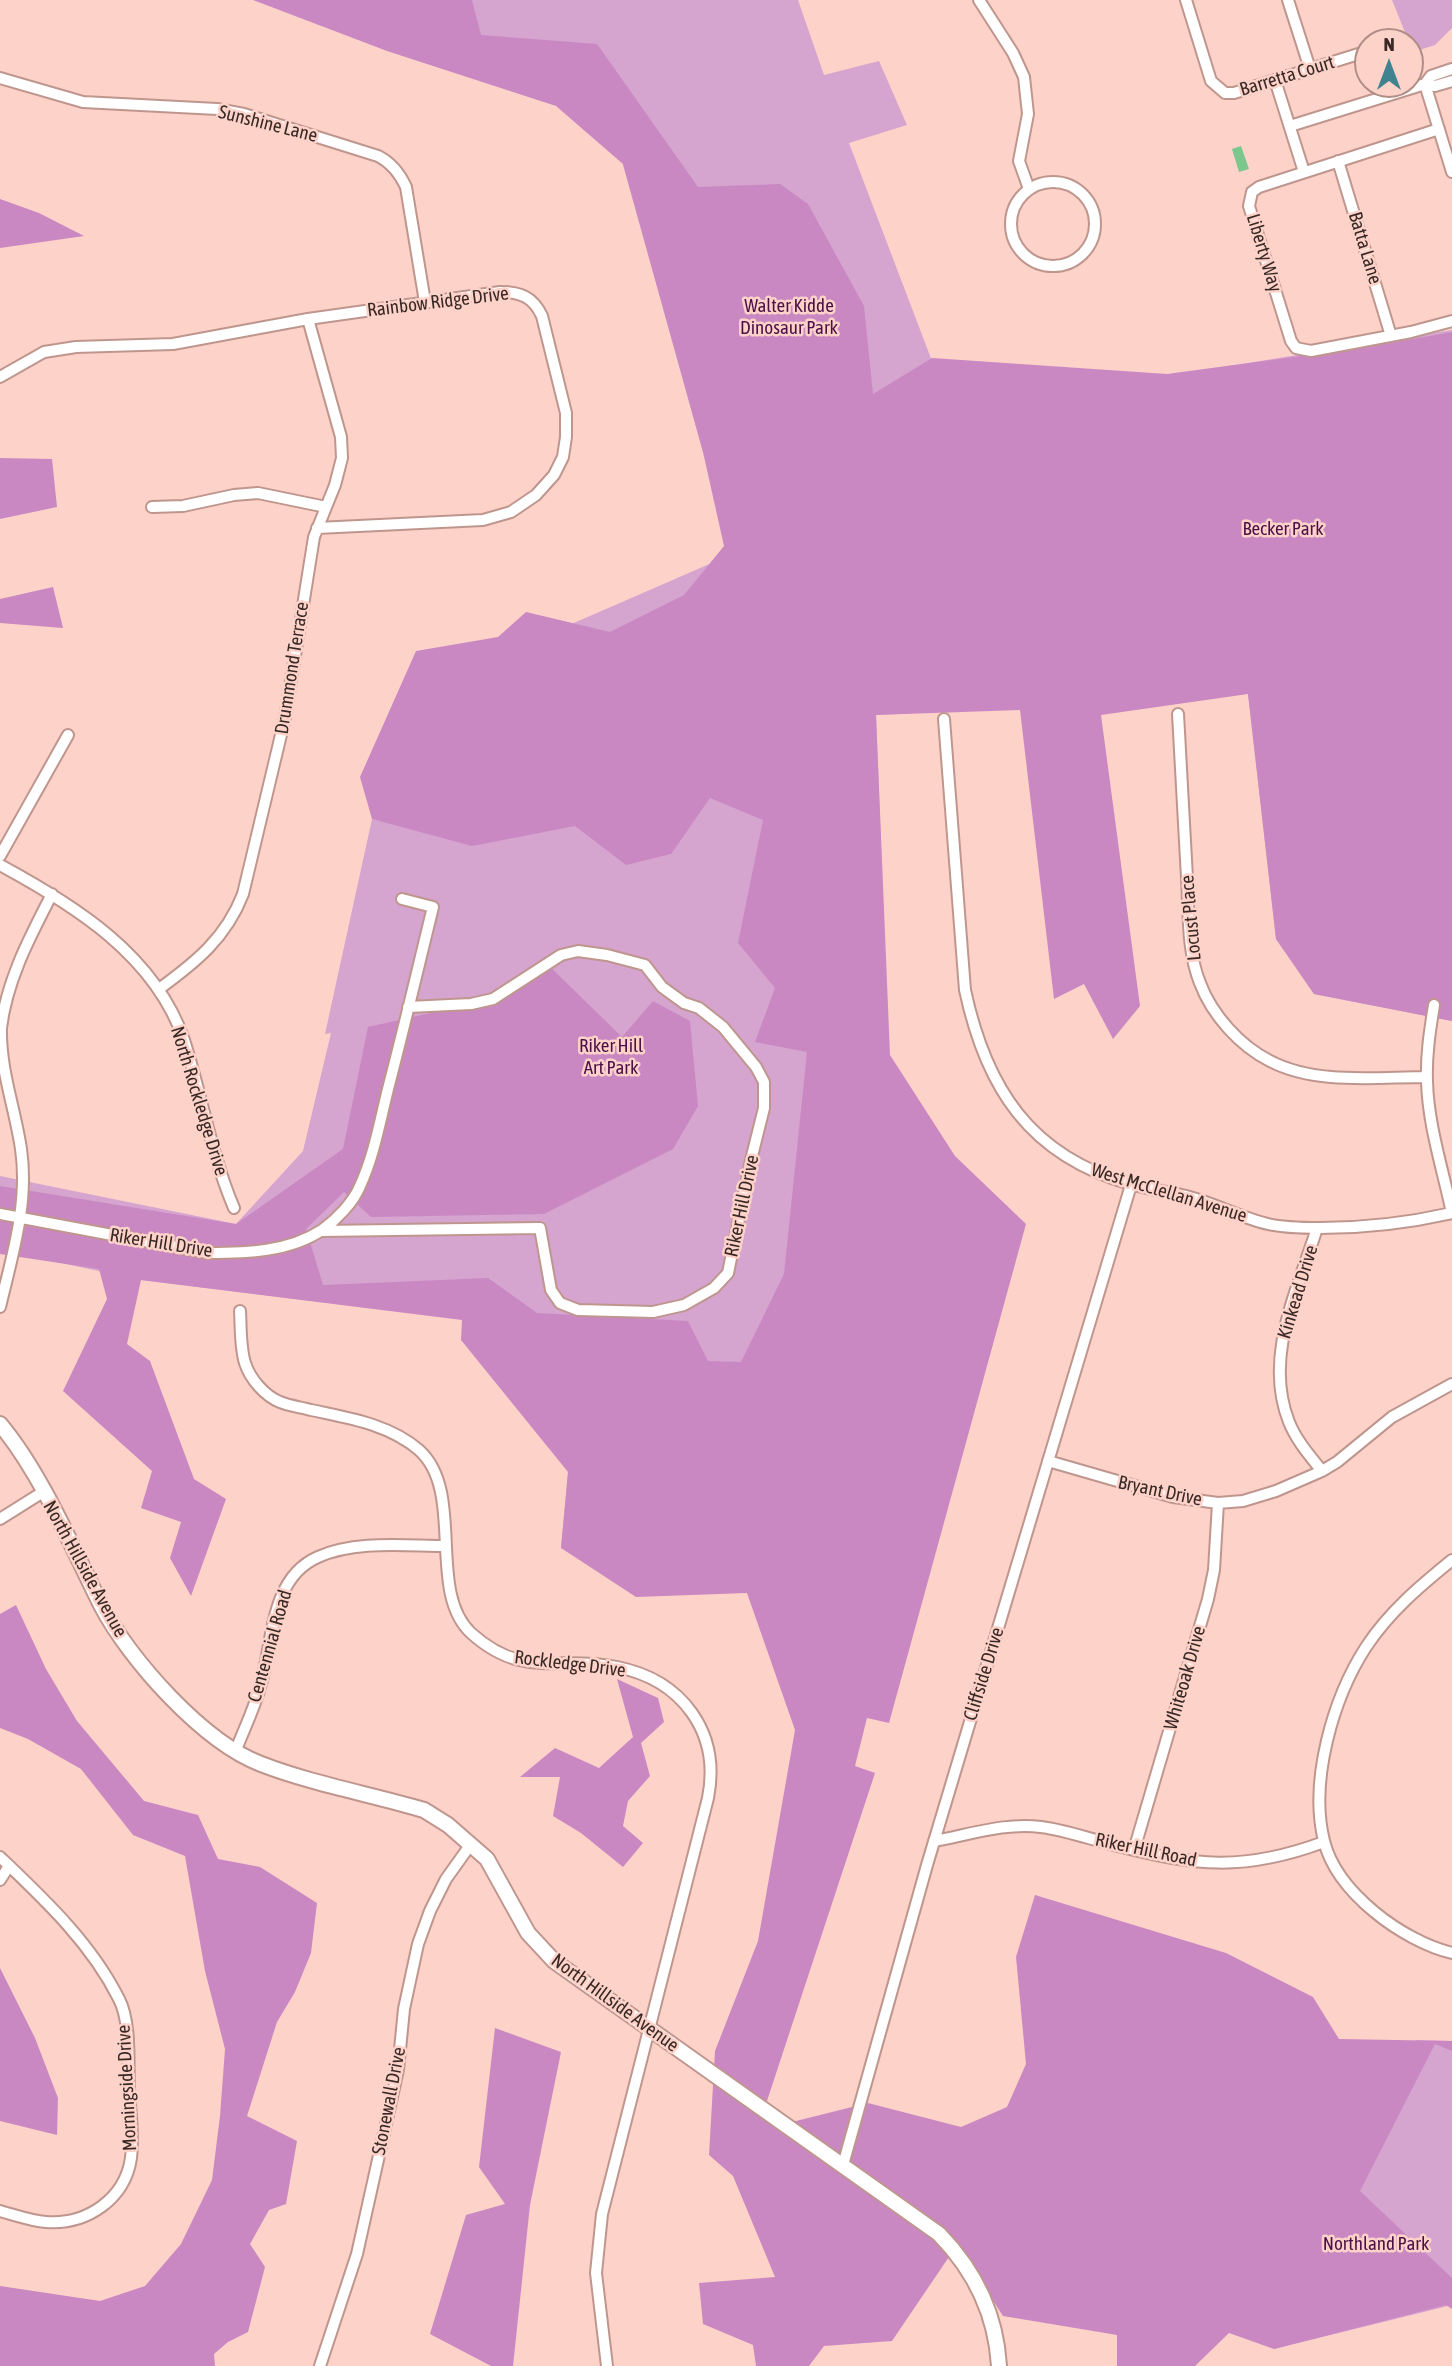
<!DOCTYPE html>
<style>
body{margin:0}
#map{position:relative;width:1452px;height:2366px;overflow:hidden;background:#fdd2c9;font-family:"Asap Condensed",sans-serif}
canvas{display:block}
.north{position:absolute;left:1354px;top:28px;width:70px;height:70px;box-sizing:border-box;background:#fdd2c9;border:2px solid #af8e87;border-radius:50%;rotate:0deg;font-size:19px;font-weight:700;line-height:28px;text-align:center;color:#392925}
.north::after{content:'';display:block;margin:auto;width:24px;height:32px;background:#3e838f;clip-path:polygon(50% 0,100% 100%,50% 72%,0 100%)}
</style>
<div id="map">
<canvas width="1452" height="2366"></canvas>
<div class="north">N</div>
</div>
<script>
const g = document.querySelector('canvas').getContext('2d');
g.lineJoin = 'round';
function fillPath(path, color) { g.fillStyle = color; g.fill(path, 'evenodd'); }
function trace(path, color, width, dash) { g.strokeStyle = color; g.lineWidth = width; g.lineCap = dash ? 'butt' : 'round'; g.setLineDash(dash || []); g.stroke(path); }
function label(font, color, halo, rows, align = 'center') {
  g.font = font + ' "Asap Condensed",sans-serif'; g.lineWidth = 5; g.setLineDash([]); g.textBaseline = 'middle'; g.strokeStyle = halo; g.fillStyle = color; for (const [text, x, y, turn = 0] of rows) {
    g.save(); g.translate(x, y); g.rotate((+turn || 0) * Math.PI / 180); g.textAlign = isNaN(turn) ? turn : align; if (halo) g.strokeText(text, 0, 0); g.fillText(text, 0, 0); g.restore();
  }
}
const green = new Path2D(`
 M389,0H798L824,75L879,61L907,125L849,143L951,411L1452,330V1021L1314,994L1276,939L1248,694L876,715L908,1554L561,1548L581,1334L141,1280L0,1250V1176L236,1224L303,1151L331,1033L325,1034L372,819L382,821L413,693L760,542L703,452L605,100Z
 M1392,0H1452V28L1435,45L1413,52Z
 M1416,2040L1452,2041V2305L1274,2349Z`);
const forest = new Path2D(`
 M253,0H472L481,35L597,44L698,187L780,184L808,204L864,306L873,394L932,358L1167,374L1368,347L1452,332V1021L1314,994L1276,939L1248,694L1101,715L1140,1006L1113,1039L1084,984L1054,999L1020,710L876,715L890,1055L955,1156L1026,1224L889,1723L867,1718L855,1766L875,1773L764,2110L784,2124L868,2103L961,2127L1007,2107L1026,2064L1016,1957L1035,1895L1226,1953L1313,1997L1339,2039L1452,2041V2051L1435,2044L1360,2191L1452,2278V2309L1446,2305L1274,2349L1229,2333L1195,2366H1117V2335L1003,2316L957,2245L892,2341L824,2346L809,2366H756L753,2345L703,2324L699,2283L775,2277L733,2176L709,2155L715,2051L758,1941L795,1730L747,1593L636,1597L561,1548L568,1472L461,1340L462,1320L141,1280L127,1344L150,1361L194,1479L226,1499L191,1596L170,1558L181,1522L141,1508L152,1471L63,1391L107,1299L99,1269L0,1254V1186L236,1224L343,1149L368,1027L493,999L546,963L622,1037L653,1001L690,1021L698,1106L673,1149L544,1214L371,1217L344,1192L306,1229L323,1285L488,1278L537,1313L688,1321L708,1361L741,1362L784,1274L807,1052L755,1042L775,988L738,943L763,820L710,798L671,854L626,865L575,826L472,846L372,819L360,777L416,651L498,637L526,612L610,632L684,595L724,546L703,452L623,164L556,106L387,51Z
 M0,199L39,213L84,236L0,248Z
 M0,458L52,459L57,507L0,519Z
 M53,587L63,628L0,623V599Z
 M16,1605L46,1669L77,1721L144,1801L198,1815L218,1859L260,1867L317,1903L311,1953L295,1992L277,2022L247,2116L297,2141L286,2204L269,2210L250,2244L265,2267L248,2332L228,2342L214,2354L215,2366H0V2286L100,2301L145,2286L181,2244L212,2180L220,2116L225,2049L205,1971L185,1856L133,1835L81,1769L28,1739L0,1728V1614Z
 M617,1679L658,1698L664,1722L641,1743L650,1776L628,1801L623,1826L643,1843L623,1867L581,1833L553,1816L560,1777H520L555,1748L599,1768L633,1737Z
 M0,1968L35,2038L58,2098L57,2135L0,2121Z
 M495,2028L561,2052L530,2205L513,2366H491L430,2334L466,2215L505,2204L479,2167Z`);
const water = new Path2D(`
 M1241,146L1249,169L1239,172L1232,149Z`);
const street = new Path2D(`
 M979,0L1013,53L1024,77L1028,114L1019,161L1029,189
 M1186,0L1211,81L1225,93H1234L1368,51
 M1288,0L1310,69
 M0,78L83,102L217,109L244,114L378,156C392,163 400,174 406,187L425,302
 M1275,80L1304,172
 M1425,84L1452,172
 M1425,84L1431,76L1452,69
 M1290,126L1425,84L1435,86L1452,81
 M1439,129L1259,187L1252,192L1249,206L1291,341L1296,348L1311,351L1411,332L1452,321
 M1338,161L1391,336
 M1011 224a42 42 0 1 1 84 0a42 42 0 1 1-84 0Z
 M0,377L44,352L76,347L173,344L308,319L500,292C521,292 533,297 542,316L566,413V437L563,457L554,475L536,495L511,512L483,520L317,528
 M152,507L183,506L234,495L258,493L326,507
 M1178,714C1181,769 1184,823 1187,878C1189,913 1187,951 1200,983C1212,1015 1240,1046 1270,1061C1316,1085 1376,1077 1427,1077
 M944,719L965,990C986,1088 1030,1156 1130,1184C1151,1190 1172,1192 1193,1198C1218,1205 1242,1218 1268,1224C1285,1228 1303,1228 1320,1228C1366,1228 1408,1223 1452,1213C1443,1170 1428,1125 1427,1081C1426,1055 1430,1030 1434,1005
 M0,856L68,735
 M0,865C74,905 155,955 184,1040C202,1096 211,1154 234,1208
 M159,989C196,962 226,938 243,894L285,718L314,537L335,485L342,458L341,437L308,319
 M0,1214L208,1253C246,1253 289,1252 322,1230C336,1220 353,1203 360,1186C374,1156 380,1121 388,1089C404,1028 418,968 433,907L402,899
 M1317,1228C1298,1289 1263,1357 1289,1422C1296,1440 1310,1456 1322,1471
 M320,1231L540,1228L551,1290L560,1303L578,1310L653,1312L684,1305L714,1288L728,1273L751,1160L764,1108V1082L756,1067L723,1027L699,1008L684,1003L662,987L645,965L607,955L578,951L561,955L493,999L471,1004L408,1007
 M0,1307C12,1256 29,1203 21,1149C15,1108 0,1070 1,1028C7,979 30,937 52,894
 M240,1311C241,1328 240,1347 245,1363C250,1379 265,1396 280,1402C289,1406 301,1407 311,1410C348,1418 389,1424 419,1450C466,1492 426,1591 471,1633C523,1680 559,1655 617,1667C682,1680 721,1732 708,1798L602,2214L596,2273L607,2366
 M1048,1461L1173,1497L1218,1503L1243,1501L1276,1491L1322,1471L1337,1462L1392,1417L1452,1384
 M0,1519L43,1492
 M1452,1560C1420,1586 1389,1612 1366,1647C1333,1698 1309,1781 1324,1841C1337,1893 1403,1941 1452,1953
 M236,1750C244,1729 255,1707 261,1684C273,1641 270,1578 318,1557C356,1540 405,1546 446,1546
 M934,1841C968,1835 1006,1822 1041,1827C1065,1830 1090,1839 1114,1845C1195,1866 1243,1872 1324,1842
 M1134,1850L1208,1599L1214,1570L1218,1503
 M0,1857C45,1900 91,1943 119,1999C131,2022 128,2063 129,2089C130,2111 134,2135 131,2158C125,2199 87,2225 46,2222C31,2221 15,2215 0,2211
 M0,1880L9,1866
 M843,2165L927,1865L1131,1185
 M320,2366L357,2254L398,2070L404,2009L418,1944L430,1911L446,1879L471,1844`);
const secondary = new Path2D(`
 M0,1424C41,1473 72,1547 101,1605C129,1659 203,1742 261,1764C313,1784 370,1794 424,1810L448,1825L487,1859L528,1933L554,1961L939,2234C975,2271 996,2314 999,2366`);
const streetNames = [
 ["Barretta Court",1287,76,-17],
 ["Sunshine Lane",268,124,14],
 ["Batta Lane",1365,248,73],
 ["Liberty Way",1264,253,73],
 ["Rainbow Ridge Drive",438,302,-7],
 ["Drummond Terrace",292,668,-81],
 ["Locust Place",1191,918,-95],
 ["North Rockledge Drive",199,1101,73],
 ["West McClellan Avenue",1169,1193,17],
 ["Riker Hill Drive",742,1206,-78],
 ["Riker Hill Drive",161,1243,9],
 ["Kinkead Drive",1298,1292,-73],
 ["Bryant Drive",1160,1491,12],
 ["North Hillside Avenue",85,1569,61],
 ["Centennial Road",270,1646,-74],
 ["Rockledge Drive",570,1664,7],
 ["Cliffside Drive",984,1674,-73],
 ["Whiteoak Drive",1185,1678,-74],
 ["Riker Hill Road",1146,1850,12],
 ["North Hillside Avenue",615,2003,36],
 ["Morningside Drive",127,2088,-93],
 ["Stonewall Drive",389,2101,-79]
];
const parkNames = [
 ["Walter Kidde",789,306],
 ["Dinosaur Park",789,328],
 ["Becker Park",1283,529],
 ["Riker Hill",611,1046],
 ["Art Park",611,1068],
 ["Northland Park",1376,2244]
];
fillPath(green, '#d5a4cf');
fillPath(forest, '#ca88c3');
fillPath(water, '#7bc78e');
trace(street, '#bf968e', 14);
trace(secondary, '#bf968e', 18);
trace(street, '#fff', 10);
trace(secondary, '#fff', 14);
label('19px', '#392925', '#fdd2c9', streetNames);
label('19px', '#4c1048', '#fdd2c9', parkNames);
</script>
